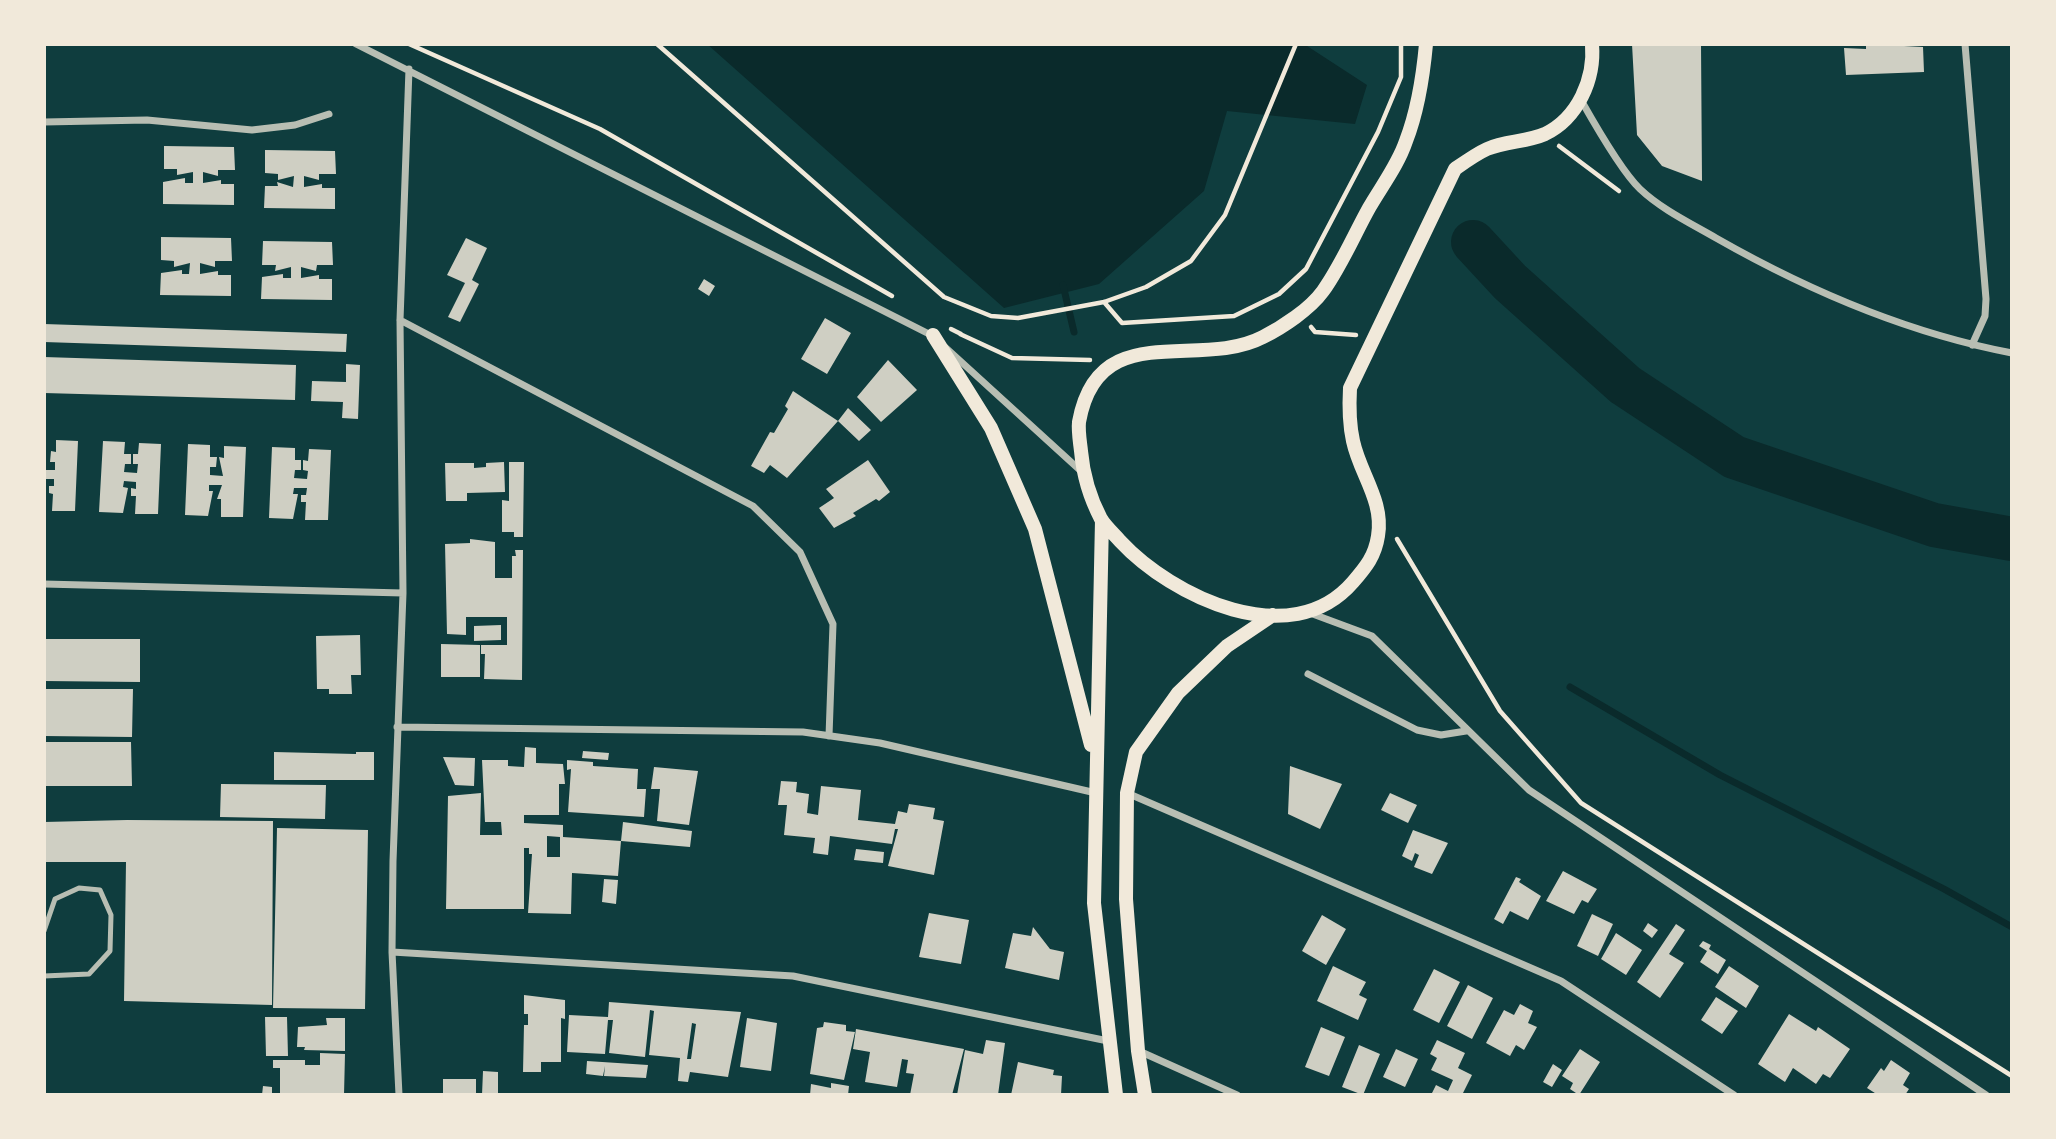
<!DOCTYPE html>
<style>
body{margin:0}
#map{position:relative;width:2056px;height:1139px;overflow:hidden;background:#0f3d3e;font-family:Commissioner,sans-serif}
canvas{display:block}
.frame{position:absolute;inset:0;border:46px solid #f1e9da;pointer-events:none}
</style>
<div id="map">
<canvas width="2056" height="1139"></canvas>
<div class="frame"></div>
</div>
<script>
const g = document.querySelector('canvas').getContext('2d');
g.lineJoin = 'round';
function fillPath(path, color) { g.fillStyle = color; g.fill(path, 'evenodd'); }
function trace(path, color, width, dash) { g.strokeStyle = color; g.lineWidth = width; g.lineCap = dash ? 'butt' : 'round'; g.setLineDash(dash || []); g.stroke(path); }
const water = new Path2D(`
 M707,44H1304L1367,85L1355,124L1227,111L1204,191L1099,284L1004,308Z`);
const stream = new Path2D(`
 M1063,285L1074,332
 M1570,687L1720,775L1944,889L2012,927`);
const river = new Path2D(`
 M1473,242L1510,282L1625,385L1734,457L1934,525L2012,539`);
const building = new Path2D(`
 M1632,44H1701L1702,181L1662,166L1637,135Z
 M1866,44L1923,47L1924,72L1846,75L1844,48L1866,49Z
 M164,146L234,147L235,170H218V176L203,172V183L221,180V184H234V205L163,204V182L185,178V183H193V172L177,175V169H164Z
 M265,150L335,151L336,174H319V180L304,176V187L322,184V188H335V209L264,208L265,186H278L277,182L293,187L294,176L278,180V174L265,173Z
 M161,237L231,238L232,261H215V267L200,263V274L218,271V275H231V296L160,295L161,273L182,270V274H189L190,263L174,267V261L161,260Z
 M466,238L487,248L472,280L479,284L460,322L448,317L465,283L447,275Z
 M263,241L332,242L333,265H317L316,271L301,267V278L319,275V279H332V300L261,299L262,277L283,274V278H291V267L275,271L276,265H262Z
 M704,279L715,286L709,296L698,289Z
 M825,318L851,333L827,374L801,359Z
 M44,324L347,334L346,352L44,342Z
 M44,357L296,365L295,400L44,393Z
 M888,360L917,390L881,422L857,397Z
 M346,364L360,365L358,419L342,418L343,402L311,401L312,381L346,382Z
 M793,391L838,421L787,478L770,465L764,473L751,466L770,432L774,433L788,409L785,406Z
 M848,408L871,430L859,441L838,421Z
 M56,440L78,441L75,511H52L53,494L49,493V486H54V479H44V470H55V462H50L51,451L56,452Z
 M103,441L125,442L124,454H131V464H125L124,472L137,473L138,464H133V454H138L139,443L161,444L158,514H135L136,496H131V488L136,489V482L124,481L123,487L128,488L123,513L99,512Z
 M188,444L210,445V457H217L216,467H210V475L223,476L219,457L224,458V446L246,447L243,517H221V499H217L222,485H209V491H213L208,516L185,515Z
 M272,447L295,448V460H301V470H295L294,478L307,479L308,471L303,470V460L308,461L309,449L331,450L328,520H305L306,502H301V495H306L307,488H294L293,494H298L293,519L269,518Z
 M868,460L890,492L879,501L876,499L853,513L856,516L834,528L819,508L834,498L826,489Z
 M504,462L505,492L467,493V501H446L445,463H474V468L486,467V463Z
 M509,462H524L523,537H514V532H502V500L509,501Z
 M470,539L495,542V578H512V556H516L515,550H523L522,680L484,679L485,654H481V645H507V617H466V635L447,634L445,544L470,543Z
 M501,625V640L474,641V626Z
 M360,635L361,675H351L352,694H329V689H317L316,636Z
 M44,639H140V682L44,681Z
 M441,644L480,645V677H441Z
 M44,689H133L132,737L44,736Z
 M44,742H131L132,786H44Z
 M525,747L536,748V763L563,764L565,784H559V815H524V823L563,825V837L621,841L618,876L572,873L571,914L528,913L532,854H529V848H524V909H446L448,796L481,793L480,835H502L501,822H485L482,760H508V766L524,767ZM547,836L560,837V857H547Z
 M583,751L609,753L608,760L582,758Z
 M274,752L356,754V752H374V780H274Z
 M443,757L475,758L474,786L455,785Z
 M567,760L593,762V766L638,769L637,789H646L644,817L568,812L571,769L567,770Z
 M1290,766L1342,784L1320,829L1288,814Z
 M654,767L698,771L689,825L657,821L660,789H651Z
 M781,781L797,782L796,792L809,794L807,813L818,815L821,786L861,790L858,820L895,824L898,811L907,813L909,804L935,808L933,819L944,821L934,875L888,866L898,829H895L892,844L830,836L828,855L813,853L815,838L784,835L787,805H778Z
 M221,784L326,785L325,819L220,817Z
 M1390,793L1417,805L1408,823L1381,810Z
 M127,820L273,821L272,1005L124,1001L126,862H44V822Z
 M623,822L692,831L690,847L621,841Z
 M277,828L368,830L365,1009L273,1008Z
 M1413,830L1448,843L1432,874L1414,867L1419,855L1415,853L1412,861L1402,856Z
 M856,849L884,852L883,863L854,860Z
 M1563,871L1597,889L1588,903L1582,900L1574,914L1546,901Z
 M1516,877L1521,879L1519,882L1541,896L1528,920L1510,911L1503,924L1494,919Z
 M604,879L618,880L616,904L602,902Z
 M929,913L969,920L961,964L919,957Z
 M1592,914L1613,924L1598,956L1577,946Z
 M1322,915L1346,929L1326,965L1302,951Z
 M1648,923L1658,930L1652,938L1643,931Z
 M1676,924L1685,930L1669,954L1684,963L1660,998L1637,982Z
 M1033,927L1050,949L1064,952L1059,980L1005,968L1013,933L1031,936Z
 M1616,933L1642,950L1626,975L1601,959Z
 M1703,941L1711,945L1709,949L1726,960L1718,974L1700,962L1707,951L1699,946Z
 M1333,966L1366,982L1359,995L1367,999L1358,1020L1317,1001Z
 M1729,966L1759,986L1746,1008L1715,987Z
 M1434,969L1460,982L1439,1023L1413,1010Z
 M1468,985L1493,998L1472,1039L1447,1026Z
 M524,995L565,1000V1019L561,1018V1062H541V1072H523L524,1025H528V1014H524Z
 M1716,997L1738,1011L1722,1034L1701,1020Z
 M609,1002L741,1012L728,1077L690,1072L688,1082L678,1081L680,1058L649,1055L654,1011L650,1010L645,1057L609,1053L613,1020H608L605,1054L567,1052L569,1015L608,1017ZM692,1023L696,1024L691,1059H687Z
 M1520,1004L1533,1011L1528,1023L1537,1027L1524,1050L1516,1045L1510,1056L1486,1043L1504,1010L1514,1015Z
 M1789,1014L1816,1031L1818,1027L1850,1049L1830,1078L1823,1074L1816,1084L1793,1068L1785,1082L1758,1064Z
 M265,1017H287L288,1056H266Z
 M326,1018H345V1051L304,1050L305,1047H297L298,1027L327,1025Z
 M747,1018L777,1023L771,1071L740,1067Z
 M824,1022L846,1025V1031L855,1032L844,1080L810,1074L817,1028L823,1027Z
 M1321,1027L1345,1037L1329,1076L1305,1067Z
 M856,1029L964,1049L952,1095H910L914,1074L906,1073L908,1060L902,1059L897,1087L865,1082L870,1052L853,1049Z
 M986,1040L1005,1043L998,1095H957L965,1050L983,1054Z
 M1437,1040L1465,1053L1458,1068L1472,1075L1462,1095H1431L1436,1085L1448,1091L1453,1080L1431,1070L1437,1058L1430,1054Z
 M1359,1045L1380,1054L1363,1095L1342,1087Z
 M1396,1049L1418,1059L1405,1087L1383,1077Z
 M1580,1049L1600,1062L1579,1095L1570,1089L1573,1083L1562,1076Z
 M320,1053L345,1054L344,1095H280V1068H273V1060H305V1065H320Z
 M1891,1060L1910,1073L1903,1085L1909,1089L1905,1095H1878L1867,1088L1881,1068L1884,1071Z
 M587,1061L648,1065L646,1078L604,1076L605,1066L603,1076L586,1074Z
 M1018,1062L1054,1070L1053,1075L1062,1076L1061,1095H1011Z
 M1553,1064L1562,1070L1552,1087L1543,1082Z
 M483,1071L498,1072V1095H482Z
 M443,1079H476V1095H443Z
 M831,1083L849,1086L848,1095H810L811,1084L831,1088Z
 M263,1086L272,1087V1095H262Z`);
const path = new Path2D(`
 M409,44L600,129L892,296
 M657,44L944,297L991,316L1018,318L1104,302L1146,287L1191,261L1225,215L1296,44
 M1559,146L1619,191
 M1104,302L1122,323L1234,316L1279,294L1306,269L1378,132L1401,77V44
 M1311,327L1315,332L1356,335
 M951,329L961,334
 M960,334L1012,358L1090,360
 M1397,539L1500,711L1581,803L2012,1076`);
const service = new Path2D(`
 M44,931L55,899L79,888L100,890L111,915L110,951L89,974L44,976`);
const minor = new Path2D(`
 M356,44L935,337
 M1965,44L1986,299L1985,316L1972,345
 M1581,100C1594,123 1621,171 1640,189C1661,209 1690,223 1716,238C1809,291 1907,333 2012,353
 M44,122L147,120L252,130L295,125L329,114
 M400,320L753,506L800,552L833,624L829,736
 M946,348L1082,472
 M44,584L403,593
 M1310,613L1372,636L1529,790L1986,1095
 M1308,674L1417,730L1441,735L1466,731
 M397,727L803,732L880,743L1096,793
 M1127,793L1561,981L1734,1095
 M392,952L793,976L1108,1041
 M1139,1051L1237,1095
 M399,1095L392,952L393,861L403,593L400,320L409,69`);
const secondary = new Path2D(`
 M1426,44C1423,77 1418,110 1406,141C1398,165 1381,187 1369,208C1354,235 1341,266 1323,291C1310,309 1283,327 1263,337C1198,371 1098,316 1079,422C1078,431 1080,442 1081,451C1083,474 1090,498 1101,519C1106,527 1114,534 1120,541C1172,597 1291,654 1353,582C1366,567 1375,556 1378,536C1384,501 1360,474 1353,441C1349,423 1349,406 1350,388L1455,169C1465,162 1476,154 1487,149C1505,141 1527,142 1545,134C1578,118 1595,79 1592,44
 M933,335L991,428L1035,529L1091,745
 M1102,520L1094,903L1116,1095
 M1145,1095L1138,1051L1126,899L1127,793L1136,752L1178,693L1227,646L1273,615`);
fillPath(water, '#0a2a2b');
trace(stream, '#0a2a2b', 7);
trace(river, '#0a2a2b', 44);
fillPath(building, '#cfcfc3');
trace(path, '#f1e9da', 4.5);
trace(service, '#b8beb3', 5);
trace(minor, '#b8beb3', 7);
trace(secondary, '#f1e9da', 14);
</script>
